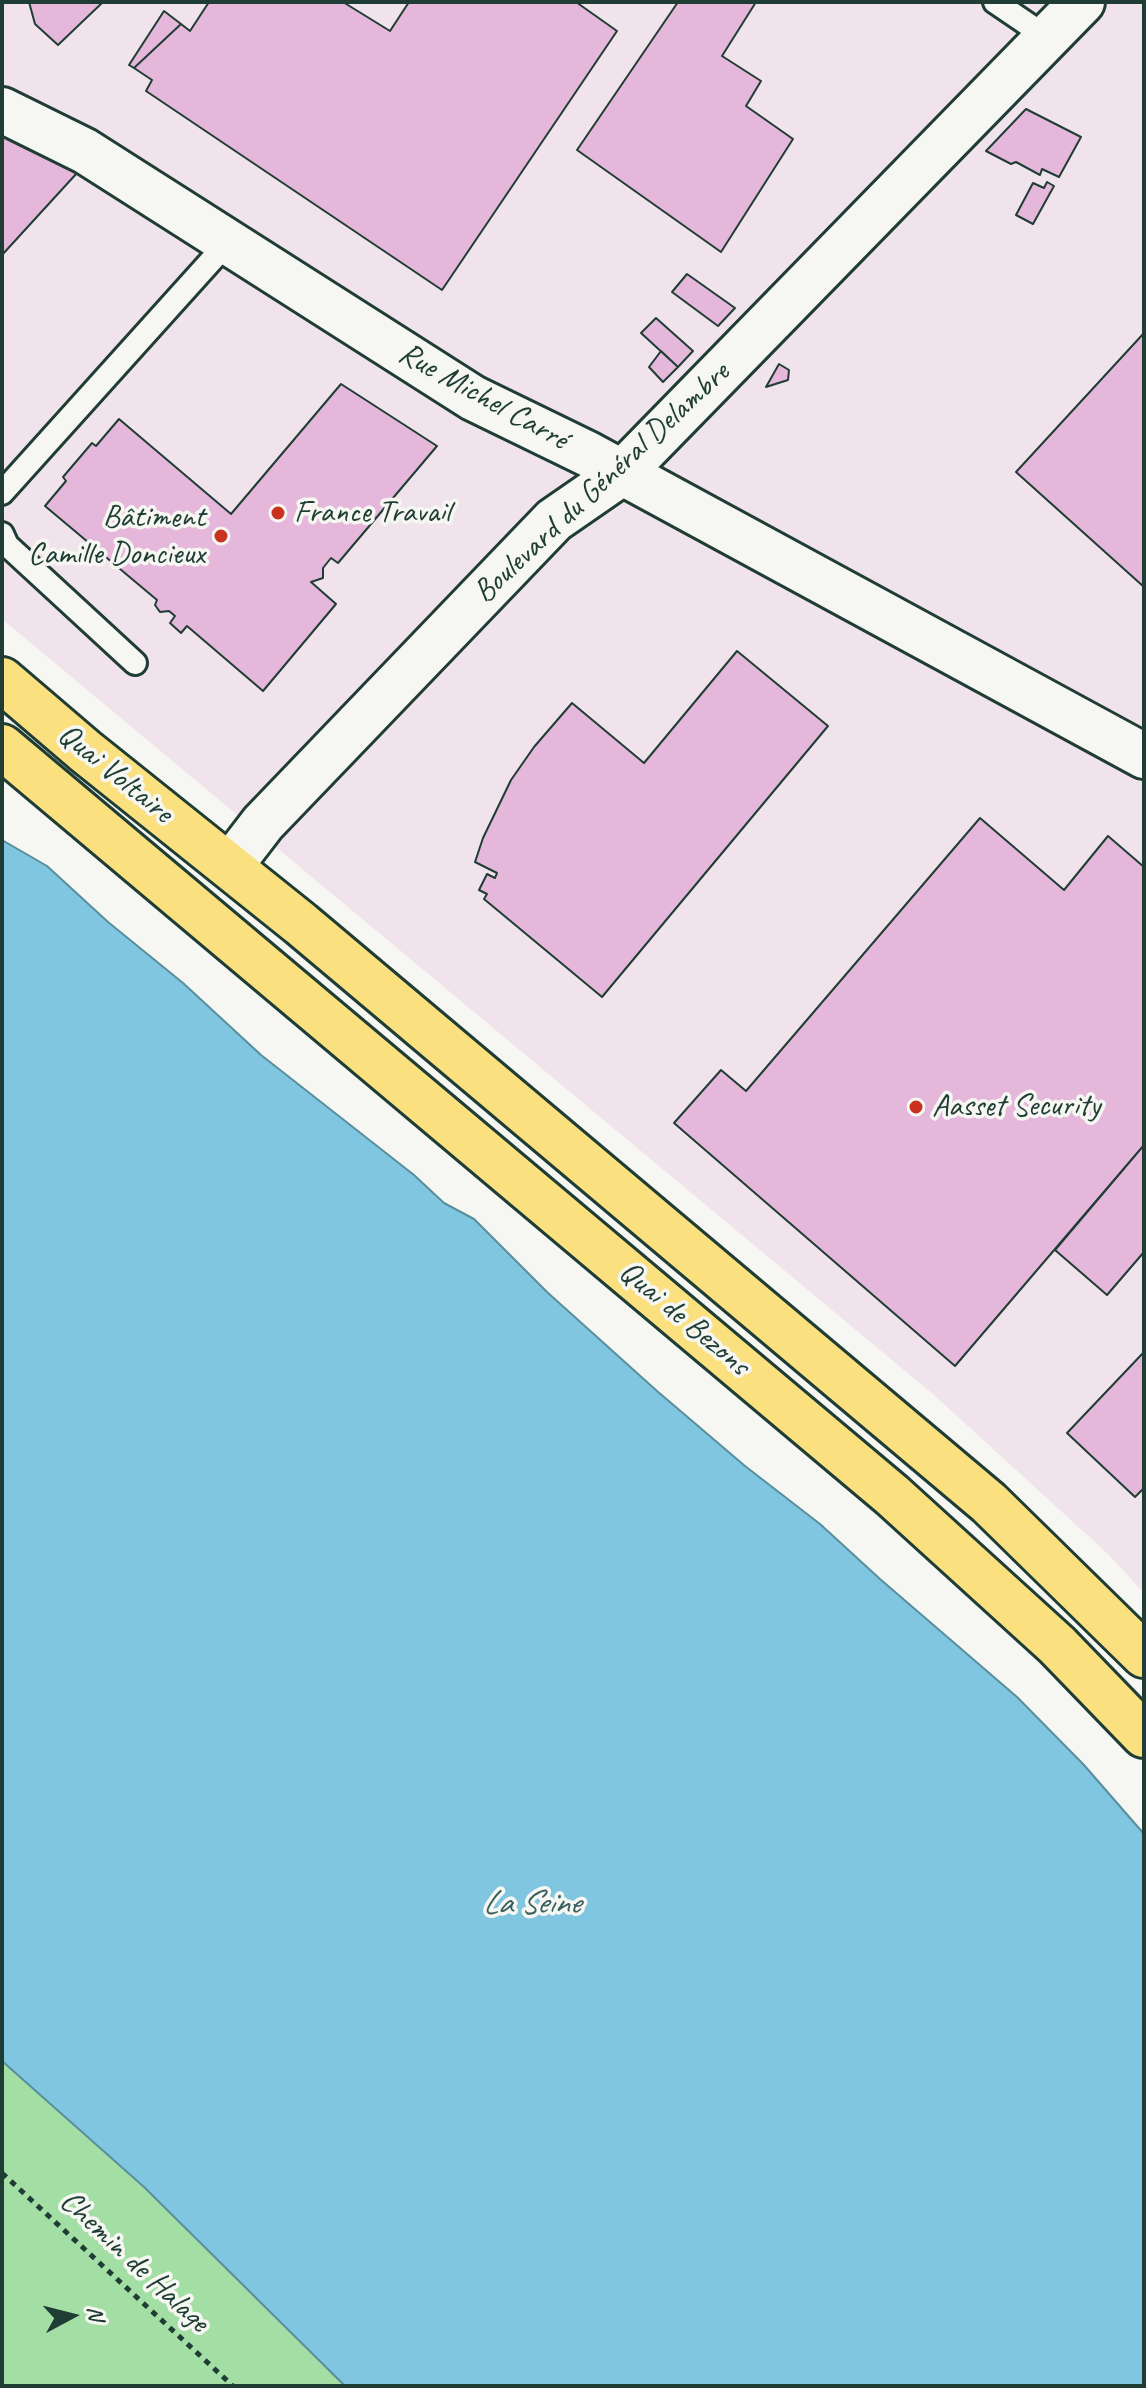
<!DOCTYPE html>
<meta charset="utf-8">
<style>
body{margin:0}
#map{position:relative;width:1146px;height:2388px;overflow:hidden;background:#f6f6f2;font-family:Caveat,sans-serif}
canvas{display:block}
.frame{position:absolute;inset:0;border:4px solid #1f3d34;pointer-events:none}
.north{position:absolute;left:32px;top:2276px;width:80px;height:80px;-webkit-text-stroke:6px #f6f6f2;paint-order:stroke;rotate:83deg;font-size:22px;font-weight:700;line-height:32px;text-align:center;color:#1f3d34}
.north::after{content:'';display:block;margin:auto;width:28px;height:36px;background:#1f3d34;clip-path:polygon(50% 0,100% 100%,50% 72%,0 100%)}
</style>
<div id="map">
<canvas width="1146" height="2388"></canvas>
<div class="frame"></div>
<div class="north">N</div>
</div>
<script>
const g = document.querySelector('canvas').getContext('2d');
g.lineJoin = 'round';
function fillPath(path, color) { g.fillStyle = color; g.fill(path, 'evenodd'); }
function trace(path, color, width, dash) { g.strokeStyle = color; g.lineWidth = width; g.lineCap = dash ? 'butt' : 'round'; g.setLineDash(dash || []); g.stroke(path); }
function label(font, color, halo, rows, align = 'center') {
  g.font = font + ' Caveat,sans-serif'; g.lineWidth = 7; g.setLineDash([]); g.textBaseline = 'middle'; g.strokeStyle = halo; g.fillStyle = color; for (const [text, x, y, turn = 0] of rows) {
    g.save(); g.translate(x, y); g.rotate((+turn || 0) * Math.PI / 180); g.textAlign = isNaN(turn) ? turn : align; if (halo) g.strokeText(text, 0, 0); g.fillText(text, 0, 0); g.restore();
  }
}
const built = new Path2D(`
 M2,2H1144V1593L1108,1554L934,1395L2,619Z`);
const green = new Path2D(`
 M2,2061L144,2187L345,2386H2Z`);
const water = new Path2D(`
 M2,840L47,866L108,922L183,983L261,1055L414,1175L444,1203L474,1219L547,1292L657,1391L745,1466L820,1524L880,1579L1017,1697L1084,1765L1144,1834V2386H345L144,2187L2,2061Z`);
const building = new Path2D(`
 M29,2H103L58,45L35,24Z
 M209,2H343L390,31L409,2H576L617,31L442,290L146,91L152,80L134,68L181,24L190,31Z
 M678,2H756L722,56L761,81L746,106L793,139L721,252L577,150Z
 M164,11L181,24L134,68L129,65Z
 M1026,109L1081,137L1059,177L1042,169L1040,175L1016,162L1011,164L986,151Z
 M2,136L60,163L77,173L2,255Z
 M1047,182L1054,186L1033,224L1016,215L1033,183L1044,188Z
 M687,274L735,308L718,326L672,292Z
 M656,318L693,351L678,367L641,333Z
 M1144,333V587L1016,472Z
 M661,351L678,367L663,382L649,367Z
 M779,364L789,370L788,380L766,387Z
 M341,384L437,446L338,563L331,558L323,568V578L311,582L336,604L263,691L187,626L181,633L170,623L175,616L169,611L160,612L155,605L157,600L45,506L66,481L63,477L92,443L96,446L119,419L231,514Z
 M737,651L828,726L602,997L484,899L487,894L479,890L487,874L495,878L497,873L475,862L483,838L511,780L534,747L572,703L644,763Z
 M980,818L1064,890L1108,836L1144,867V1145L955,1366L674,1123L721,1070L746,1091Z
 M1144,1145V1252L1107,1295L1055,1250Z
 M1144,1352V1488L1135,1497L1067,1433Z`);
const path = new Path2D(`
 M2,2173L233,2386`);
const service = new Path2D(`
 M995,2L1048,38
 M2,493L228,242
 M2,534L7,545L135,663`);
const minor = new Path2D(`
 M2,110L85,151L473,398L588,454L1144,756`);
const tertiary = new Path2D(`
 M230,866L263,823L554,520L622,473L1082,2`);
const primary = new Path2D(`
 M2,680L85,751L301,924L989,1503L1144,1655
 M2,747L892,1495L1057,1645L1144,1735`);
const markers = [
 [278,513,8,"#c8321e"],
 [221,536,8,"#c8321e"],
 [916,1107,8,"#c8321e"]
];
const streetNames = [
 ["Rue Michel Carré",483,397,29],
 ["Boulevard du Général Delambre",602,483,-43],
 ["Quai Voltaire",115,774,39],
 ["Quai de Bezons",684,1319,40],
 ["Chemin de Halage",134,2262,43]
];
const poiNames = [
 ["France Travail",294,513],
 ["Bâtiment",205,518,"right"],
 ["Camille Doncieux",205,555,"right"],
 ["Aasset Security",932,1107]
];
const waterNames = [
 ["La Seine",531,1904]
];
fillPath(built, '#f1e3eb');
fillPath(green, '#a3dea4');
fillPath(water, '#80c6e1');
trace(water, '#598f9c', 2);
fillPath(building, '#e5b7da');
trace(building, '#1f3d34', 2);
trace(service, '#1f3d34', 28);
trace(minor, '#1f3d34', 50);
trace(tertiary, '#1f3d34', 50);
trace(primary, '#1f3d34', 50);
trace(path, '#1f3d34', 5, [6, 6]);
trace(service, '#f6f6f2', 22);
trace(minor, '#f6f6f2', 44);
trace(tertiary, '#f6f6f2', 44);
trace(primary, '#fbe080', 44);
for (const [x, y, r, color] of markers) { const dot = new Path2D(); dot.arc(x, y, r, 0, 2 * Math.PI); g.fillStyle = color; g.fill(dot); trace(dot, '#f6f6f2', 3); }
label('32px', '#1f3d34', '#f6f6f2', streetNames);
label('32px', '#1f3d34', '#f6f6f2', poiNames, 'left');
label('italic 34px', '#375f5f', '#f6f6f2', waterNames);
</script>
